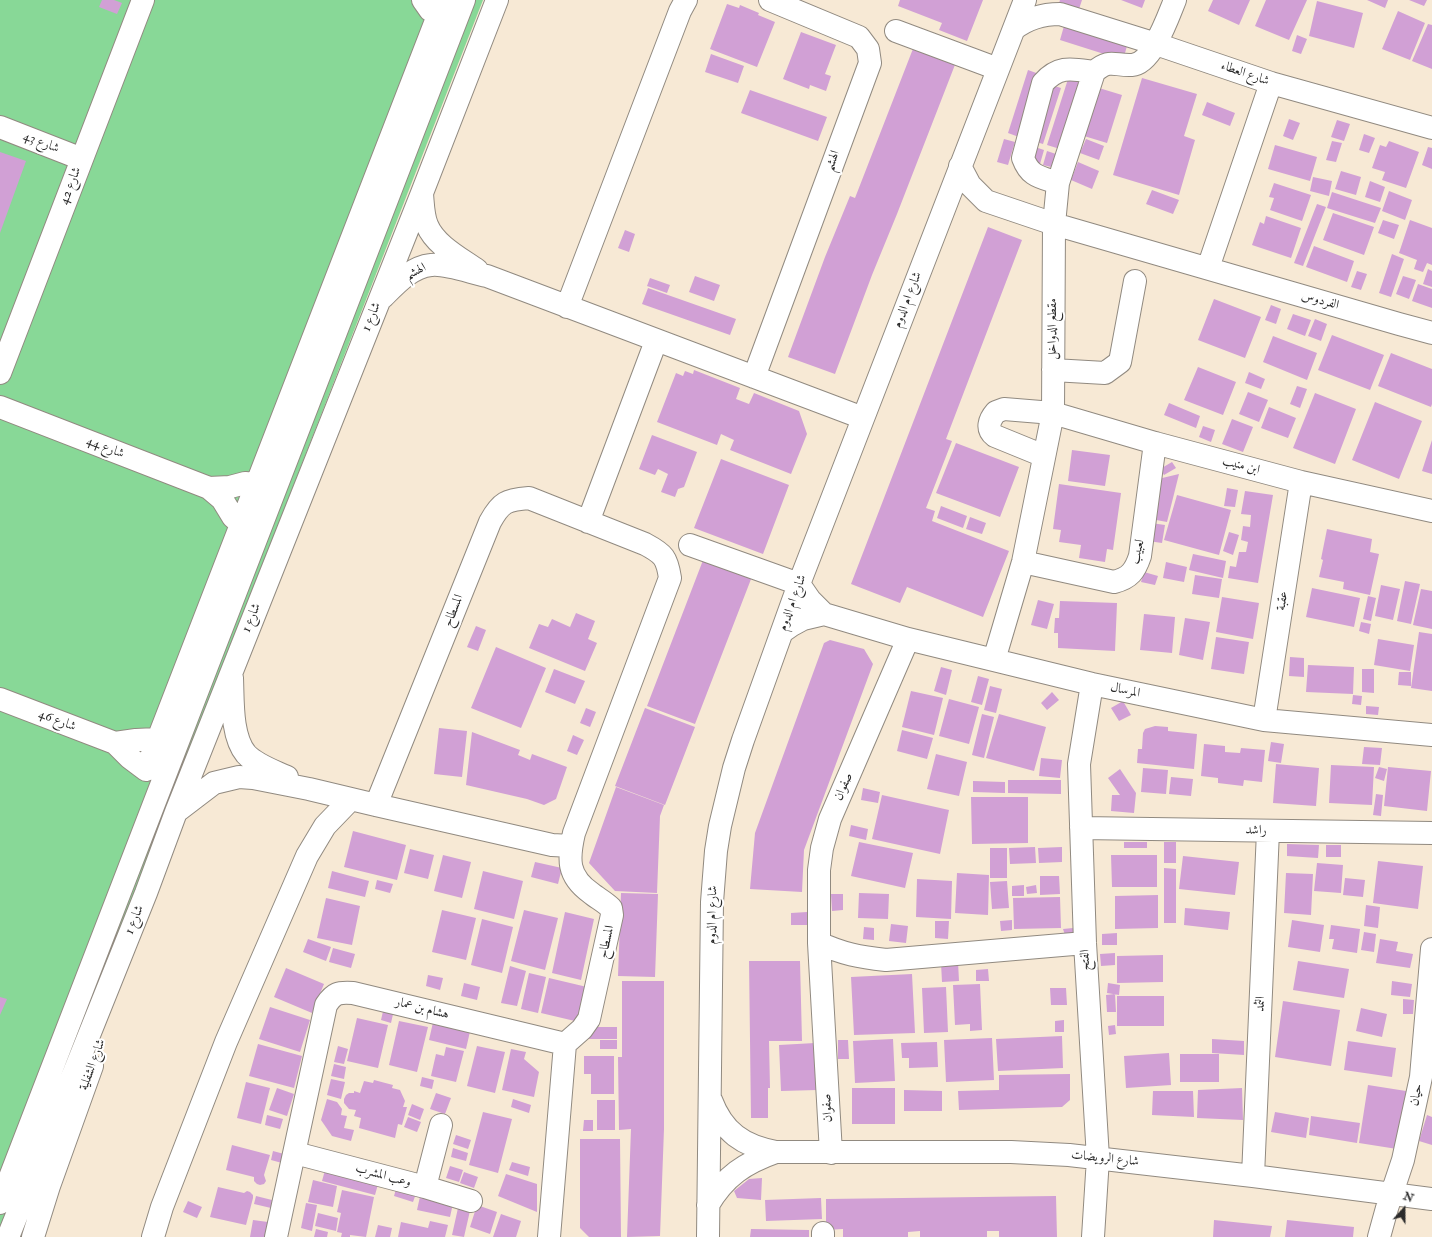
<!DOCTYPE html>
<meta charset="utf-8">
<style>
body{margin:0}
#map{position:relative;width:1432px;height:1237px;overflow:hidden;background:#f7e9d5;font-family:"IM FELL Double Pica",serif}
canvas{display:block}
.north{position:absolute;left:1384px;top:1189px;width:40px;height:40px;-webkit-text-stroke:3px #fff;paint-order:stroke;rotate:21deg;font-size:11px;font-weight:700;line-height:16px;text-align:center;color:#2b2b2b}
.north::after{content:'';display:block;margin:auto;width:14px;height:18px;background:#2b2b2b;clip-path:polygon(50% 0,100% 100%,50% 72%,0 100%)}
</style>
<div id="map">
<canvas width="1432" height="1237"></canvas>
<div class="north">N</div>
</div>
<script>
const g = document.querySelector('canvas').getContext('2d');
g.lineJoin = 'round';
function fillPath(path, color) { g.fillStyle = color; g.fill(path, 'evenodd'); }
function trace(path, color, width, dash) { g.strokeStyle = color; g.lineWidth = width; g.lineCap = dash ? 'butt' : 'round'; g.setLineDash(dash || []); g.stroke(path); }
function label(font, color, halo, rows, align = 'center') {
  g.font = font + ' "IM FELL Double Pica",Amiri,serif'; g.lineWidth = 4; g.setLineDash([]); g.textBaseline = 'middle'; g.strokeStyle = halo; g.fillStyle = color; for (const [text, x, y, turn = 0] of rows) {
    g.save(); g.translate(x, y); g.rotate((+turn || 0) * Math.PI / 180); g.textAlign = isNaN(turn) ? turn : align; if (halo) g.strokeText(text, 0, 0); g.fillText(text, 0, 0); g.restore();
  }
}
const green = new Path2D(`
 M0,0H483L0,1237Z`);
const building = new Path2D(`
 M102,0H114L122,3L117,14L99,7Z
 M900,0H983L967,41L939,30L942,23L898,6Z
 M1060,0H1082L1078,12L1058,6Z
 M1121,0H1145L1142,8Z
 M1213,0H1250L1239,25L1208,11Z
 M1266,0H1307L1289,40L1255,26Z
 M1367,0H1388L1385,8Z
 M1409,0H1427L1424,6Z
 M1317,1L1363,13L1354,48L1309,36Z
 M727,4L739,8L740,5L759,13L758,15L775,22L757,67L710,49Z
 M1398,11L1425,23L1410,60L1382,49Z
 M1428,24L1432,25V69L1412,61Z
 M1064,26L1127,46L1123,60L1060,40Z
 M801,32L836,45L825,74L831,76L826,91L810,85L809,89L783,79Z
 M1297,35L1307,39L1301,54L1292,51Z
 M916,41L958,57L897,214L872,275L835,374L788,357L825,257L850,196L855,198Z
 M711,54L744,66L738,83L705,72Z
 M1028,70L1039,74L1019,137L1008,133Z
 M1142,78L1197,94L1184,136L1195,140L1179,195L1113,175Z
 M1068,79L1080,82L1060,149L1047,145Z
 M1048,84L1061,88L1043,144L1030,140Z
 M1099,88L1122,95L1107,143L1084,136Z
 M750,90L827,117L818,141L741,113Z
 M1207,102L1235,113L1230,126L1202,115Z
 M1289,119L1300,123L1293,140L1283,136Z
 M1337,120L1350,124L1344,141L1331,137Z
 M1364,134L1375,138L1369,153L1359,150Z
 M1004,139L1015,142L1008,165L997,162Z
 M1086,139L1104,146L1099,160L1080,153Z
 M1332,141L1342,143L1336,162L1326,160Z
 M1389,141L1419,152L1406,188L1382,180L1385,172L1372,168L1380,145L1386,147Z
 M1275,145L1317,157L1310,181L1268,169Z
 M1032,146L1044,150L1040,164L1027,159Z
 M1428,147L1432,148V169L1422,165Z
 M1047,151L1059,155L1055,168L1043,165Z
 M0,152L26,161L0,233Z
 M1078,162L1099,171L1092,189L1071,180Z
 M1341,171L1361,177L1356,195L1335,189Z
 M1313,177L1332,181L1329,196L1310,191Z
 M1370,181L1385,187L1380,202L1365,197Z
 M1274,183L1311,195L1302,221L1270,210L1274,198L1269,197Z
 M1152,190L1179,200L1173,214L1146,204Z
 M1389,191L1412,200L1405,220L1382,211Z
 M1332,192L1381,208L1375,223L1327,208Z
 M1317,204L1326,207L1303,266L1294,263Z
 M1333,213L1374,227L1364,255L1323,240Z
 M1266,216L1301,228L1291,258L1252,245L1260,222L1264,224Z
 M1383,220L1399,225L1394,239L1378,233Z
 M1410,220L1432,228V265L1427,263L1423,272L1414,269L1417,260L1399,253Z
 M988,227L1022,240L946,439L952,441L926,508L935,511L932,521L1009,551L983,617L907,587L900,603L851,584Z
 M625,230L635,234L629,252L618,248Z
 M1314,246L1354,261L1347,282L1306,267Z
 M1392,254L1404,259L1391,297L1379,293Z
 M1428,269L1432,271V287L1423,284Z
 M1357,271L1367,274L1361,290L1351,287Z
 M695,276L720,285L714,301L689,292Z
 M1403,276L1416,280L1409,299L1396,294Z
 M650,278L670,285L667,293L647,286Z
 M1418,284L1432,289V308L1412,301Z
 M648,288L736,319L730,335L642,304Z
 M1214,299L1261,317L1245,358L1198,340Z
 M1271,305L1281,309L1276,324L1265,320Z
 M1293,314L1311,320L1305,336L1287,329Z
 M1315,319L1327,324L1321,341L1308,336Z
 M1332,335L1384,355L1370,390L1318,370Z
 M1273,336L1317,353L1307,380L1263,362Z
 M1391,353L1432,369V404L1431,407L1378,386Z
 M1198,367L1236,382L1223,415L1184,400Z
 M694,370L740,388L736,399L749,404L754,393L799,411L807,434L791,474L730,450L734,440L721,434L717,445L657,422L676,373L683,376L685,371L693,374Z
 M1249,372L1265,379L1261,389L1245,383Z
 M1297,386L1307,389L1300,408L1290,404Z
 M1248,392L1268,400L1259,422L1239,414Z
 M1315,393L1356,409L1335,464L1293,448Z
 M1375,402L1422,421L1399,479L1352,460Z
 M1169,403L1200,416L1196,428L1164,415Z
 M1269,407L1296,418L1288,438L1261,428Z
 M1232,419L1253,427L1243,452L1222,444Z
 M1203,426L1215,430L1211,442L1199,437Z
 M652,435L697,452L684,487L678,489L675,497L661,492L668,474L658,469L655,475L639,469Z
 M1432,440V474L1422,471Z
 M956,443L1019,467L1000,517L936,493Z
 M1072,450L1110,455L1105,486L1068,481Z
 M721,459L789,485L763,554L694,528Z
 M1172,462L1176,468L1164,475L1160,469Z
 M1179,474L1167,522L1151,519L1158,479Z
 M1059,484L1121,493L1113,550L1107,549L1105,562L1079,558L1081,545L1059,542L1061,530L1053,529Z
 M1227,488L1238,490L1235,507L1224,506Z
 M1245,491L1273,495L1258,583L1228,578L1230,566L1236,567L1239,552H1246L1248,542L1241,540L1243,526L1250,527L1251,515L1241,514Z
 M1177,495L1231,510L1219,555L1164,540Z
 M941,506L967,516L963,528L937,518Z
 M970,517L986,523L982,534L966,529Z
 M1151,523L1165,525L1162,543L1148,541Z
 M1327,529L1372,539L1370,552L1379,554L1370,595L1343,589L1344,582L1319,577L1323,560L1321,559Z
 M1229,532L1239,535L1233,555L1223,551Z
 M1193,554L1226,561L1223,578L1189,570Z
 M705,555L753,574L695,724L647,706Z
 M1166,562L1187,567L1184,582L1163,578Z
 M1144,572L1158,576L1155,585L1141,582Z
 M1195,575L1222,579L1219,598L1192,594Z
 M1405,581L1420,584L1411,624L1397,621Z
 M1381,585L1400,589L1393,620L1375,616Z
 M1312,588L1360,598L1354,627L1306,617Z
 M1421,589L1432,591V629L1413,625Z
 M1368,596L1376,598L1371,621L1363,619Z
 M1222,597L1259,603L1253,639L1216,632Z
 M1038,600L1054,604L1047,629L1031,625Z
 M1060,601L1117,603L1115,651L1058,648V633H1054L1055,618H1059Z
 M576,613L595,621L588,639L597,643L585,671L529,648L539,624L548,627L552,619L570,627Z
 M1144,614L1175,617L1172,653L1140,650Z
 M1185,618L1210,622L1203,660L1179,655Z
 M1361,622L1371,624L1369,634L1359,631Z
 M476,626L486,630L478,651L467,647Z
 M1419,632L1432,634V691L1411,688Z
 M1216,637L1249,642L1244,674L1211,669Z
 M1378,639L1414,645L1410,671L1374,665Z
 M830,640L864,649L873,664L804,850L802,892L750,889L755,833L824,643Z
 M496,647L546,668L521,728L471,708Z
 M1290,657L1304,658V677L1289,676Z
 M1308,665L1354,667L1353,694L1306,692Z
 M941,667L952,670L946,695L934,691Z
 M554,669L585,681L575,704L545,692Z
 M1362,669H1374V693L1362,692Z
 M1399,672H1411V686L1398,685Z
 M978,676L989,679L982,705L971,702Z
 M990,686L1002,689L996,713L984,710Z
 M911,691L943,698L934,735L902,727Z
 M1052,692L1059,700L1047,710L1041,703Z
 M1353,695L1362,696L1361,705L1352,704Z
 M949,699L979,707L969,744L939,736Z
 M1123,701L1131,715L1119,721L1111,708Z
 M1366,706L1379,707L1378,715L1366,714Z
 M586,708L596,712L590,727L580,723Z
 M645,708L695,727L665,805L615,786Z
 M982,714L994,717L984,758L972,755Z
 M999,714L1046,727L1034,771L986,758Z
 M1155,726L1168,727V731L1197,734L1194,769L1137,763L1138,749H1142L1143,733L1145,729Z
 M439,728L467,731L462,777L434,774Z
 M902,730L933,738L927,759L897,751Z
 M472,732L520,750L518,755L530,760L532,754L567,767L556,799L544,805L527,799L466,785Z
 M573,735L584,740L577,755L567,751Z
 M1271,742L1284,744L1281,763L1268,761Z
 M1204,744L1225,746V752L1240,753L1241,748L1265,750L1262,782L1244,780L1243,786L1218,783V778L1201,776Z
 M1364,747L1382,748L1380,765L1362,764Z
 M936,754L967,762L959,796L927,789Z
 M1041,758L1062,760L1060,778L1039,776Z
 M1276,764L1319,768L1316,806L1273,803Z
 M1331,765L1374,767L1372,805L1329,803Z
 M1379,767L1387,769L1384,781L1375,778Z
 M1388,767L1431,771L1427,811L1384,806Z
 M1143,768L1168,770L1166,794L1141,792Z
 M1120,769L1136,793L1134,813L1111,811L1112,795H1120L1108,778Z
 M1171,777L1193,779L1191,796L1169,794Z
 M1008,780H1061V794L1008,793Z
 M973,781L1005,782V793L973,792Z
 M616,787L664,805L660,816L657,893L615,891L589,863Z
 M863,788L880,792L878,803L861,800Z
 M1376,794L1383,795L1381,816L1373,815Z
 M882,795L949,810L940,854L872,839Z
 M971,797H1028V843L972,844Z
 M851,825L868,829L866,840L849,836Z
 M353,831L406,845L397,880L344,867Z
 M859,842L913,853L905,888L851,876Z
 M1124,842H1147V848H1124Z
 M1164,842H1176V863H1164Z
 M1287,844L1319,845L1318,858L1287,856Z
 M1326,845H1341V857H1326Z
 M1035,847L1036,863L1010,864L1009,848Z
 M1062,847V862L1039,863L1038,848Z
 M990,848H1007V878H990Z
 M410,849L434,855L428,879L404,873Z
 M443,855L471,862L462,898L434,891Z
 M1111,855H1157V887H1112Z
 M1183,856L1239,862L1235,895L1179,889Z
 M1378,861L1423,866L1418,909L1373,903Z
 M535,862L562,868L558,884L531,877Z
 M1317,863L1343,865L1341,893L1314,891Z
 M1164,868L1176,869V923H1164Z
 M332,871L369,881L365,897L328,888Z
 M483,871L523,881L514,919L474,909Z
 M957,873L989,875L988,915L955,913Z
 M1286,873L1313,874L1311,915L1284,913Z
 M1040,876H1059L1060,894L1040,895Z
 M1345,878L1365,880L1363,897L1343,895Z
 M917,879L952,881L951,919L916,917Z
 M377,880L393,884L390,893L375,889Z
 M1007,881L1009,908L992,909L990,882Z
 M1024,885V896H1012V886Z
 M1036,885L1037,893L1027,894L1026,887Z
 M621,893L658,894L655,977L618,976Z
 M859,893L889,894L888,919L858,918Z
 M831,894H843V910L832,911Z
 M1158,895V928L1115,929V896Z
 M1060,897L1061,928L1014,929L1013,898Z
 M326,898L360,906L352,945L317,938Z
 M1366,905L1380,907L1378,928L1364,926Z
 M1185,908L1230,912L1228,930L1184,925Z
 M442,910L476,918L466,960L432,952Z
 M524,910L558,918L545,970L511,961Z
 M565,912L594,919L581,980L552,973Z
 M807,912V925H791V913Z
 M482,919L513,927L502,973L471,965Z
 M1012,920V930L1001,931L1000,921Z
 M1292,920L1324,925L1320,952L1288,947Z
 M935,921H949L948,939L935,938Z
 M891,924L908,926L906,943L889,941Z
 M1331,925L1360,929L1357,953L1332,949L1334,939H1329Z
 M864,927L874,928V940L863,939Z
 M1073,928L1074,934L1065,935L1063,929Z
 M1364,932L1376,934L1374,952L1361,950Z
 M1117,933V945H1102V934Z
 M308,939L331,947L326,961L303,952Z
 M1380,939L1398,942L1396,951L1413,954L1410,968L1376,963Z
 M333,948L355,954L351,968L329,962Z
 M1115,953V965L1101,966L1100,954Z
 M1163,955V982L1117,983V956Z
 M749,961H800L802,1041H769L770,1088H768V1118H751Z
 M1298,961L1349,969L1344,998L1293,990Z
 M958,962L959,981L942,982L941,963Z
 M510,966L526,971L517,1006L501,1003Z
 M286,968L324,984L312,1013L274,997Z
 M988,969L989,981H976V970Z
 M529,973L546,977L538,1013L521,1009Z
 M912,974L915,1033L854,1035L851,977Z
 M428,975L443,978L440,990L426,986Z
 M549,978L587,987L579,1022L541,1013Z
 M622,981H664V1129L660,1236L627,1237L631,1129L619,1130L618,1057H622Z
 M1392,981L1412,984L1410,997L1391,995Z
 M464,983L480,987L477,1000L461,996Z
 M1108,983L1120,985L1119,995L1107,993Z
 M980,984L982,1030L970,1031V1024L955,1025L953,985Z
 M946,987L948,1032L924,1033L922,988Z
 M1050,988H1066L1067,1005H1051Z
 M1115,994L1116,1012H1107L1106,995Z
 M1117,996H1164V1026H1117Z
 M0,997L7,999L0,1015Z
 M1403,999L1414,1000L1413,1014H1403Z
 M1283,1001L1340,1010L1331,1066L1275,1057Z
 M270,1007L310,1020L300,1052L259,1039Z
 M384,1007L394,1010L391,1023L381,1020Z
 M1361,1008L1387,1014L1382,1037L1356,1031Z
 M357,1018L388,1025L378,1068L347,1061Z
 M434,1018L471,1027L466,1049L429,1040Z
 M1064,1020V1032H1055V1021Z
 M399,1021L428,1027L417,1072L389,1065Z
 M1115,1025L1116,1034L1109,1035L1108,1026Z
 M587,1027H617V1039H588Z
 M1062,1036L1063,1068L998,1071L996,1039Z
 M992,1038L994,1080L946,1082L944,1040Z
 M893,1039L895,1081L855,1083L853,1041Z
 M1212,1039L1244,1041V1055L1212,1053Z
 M600,1040H617V1049H600Z
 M838,1040H848L849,1059H838Z
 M1348,1041L1396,1048L1392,1077L1344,1070Z
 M937,1042L938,1067L909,1068V1058H902L901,1043Z
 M815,1043L817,1090L781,1091L779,1045Z
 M258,1044L302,1056L294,1088L249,1076Z
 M338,1046L348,1049L344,1064L334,1062Z
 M477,1046L505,1052L495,1093L467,1086Z
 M446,1047L464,1051L456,1082L431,1076L436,1054L444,1056Z
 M511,1049L526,1052L524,1059L539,1072L534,1097L502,1090Z
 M1169,1053L1171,1085L1126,1088L1124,1056Z
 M1180,1054H1219V1082H1180Z
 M584,1056H614V1094H591V1074H584Z
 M334,1064L346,1067L344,1079L331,1076Z
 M1070,1074V1100L1062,1107L959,1110L958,1091L999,1090V1075Z
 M422,1077L434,1080L432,1089L420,1086Z
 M331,1079L345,1082L341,1099L327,1095Z
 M374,1080L393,1085L392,1088L400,1090L405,1101L403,1107H407L402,1125L398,1124L395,1138L359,1128L361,1118L354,1116L356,1110L349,1109L344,1103V1099L346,1095L349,1093H354V1091L360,1093L364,1081L373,1083Z
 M246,1082L270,1088L261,1124L237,1118Z
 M1368,1085L1406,1091L1397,1149L1359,1143Z
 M277,1088L294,1094L287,1116L269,1110Z
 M852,1088H895V1124H852Z
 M1242,1088L1243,1120L1197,1118L1198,1090Z
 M904,1090L942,1091V1111H904Z
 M1153,1091H1193L1194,1117L1152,1115Z
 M436,1093L451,1098L445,1114L430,1109Z
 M327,1099L337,1102L342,1109L341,1115L347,1116L344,1128L354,1130L351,1141L332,1136L321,1120Z
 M513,1099L531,1105L529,1113L511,1107Z
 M597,1100H615V1130H597Z
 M412,1104L424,1109L420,1120L408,1115Z
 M483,1112L512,1119L498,1173L469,1165Z
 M1275,1112L1309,1118L1306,1138L1271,1132Z
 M267,1115L283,1119L280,1129L265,1125Z
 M1427,1115L1432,1117V1145L1419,1141Z
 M1311,1116L1360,1123L1357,1143L1309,1135Z
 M408,1117L421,1122L417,1132L404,1127Z
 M584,1120H593V1131H583Z
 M456,1135L471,1140L468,1149L453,1144Z
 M580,1139H620L621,1237H589L580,1228Z
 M232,1145L270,1155L264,1175L266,1181L264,1184L260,1185L257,1184L254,1181V1177L226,1170Z
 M453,1148L468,1153L466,1161L451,1157Z
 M273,1151L284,1154L282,1163L271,1160Z
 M512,1162L530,1167L528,1176L509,1170Z
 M327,1163L380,1177L375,1195L322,1181Z
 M450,1166L463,1170L459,1182L446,1178Z
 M464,1172L478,1177L474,1188L460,1183Z
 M506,1174L537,1184V1212L498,1196Z
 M762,1178L761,1200L737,1198L734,1191L749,1179Z
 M313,1180L337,1186L333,1207L308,1202Z
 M398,1182L418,1188L413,1202L394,1196Z
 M218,1187L244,1193L247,1191L250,1192L253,1195V1198L246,1225L210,1217Z
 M342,1190L374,1197L366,1237L350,1235V1237H341L342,1233L337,1232L341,1213L337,1212Z
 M421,1192L454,1199L450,1217L417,1210Z
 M256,1196L272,1200L271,1208L254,1204Z
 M1056,1196L1057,1237H999V1231H987V1237H920V1231L908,1232V1237H843V1229L826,1230V1199Z
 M821,1198L822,1219L766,1221L765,1200Z
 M460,1199L472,1202L464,1237L452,1235Z
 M188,1201L202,1207L197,1218L183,1212Z
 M306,1203L317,1205L312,1231L301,1228Z
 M477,1205L497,1212L490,1234L470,1227Z
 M318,1213L338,1218L336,1231L315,1226Z
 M501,1214L521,1221L516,1237H493Z
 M253,1220L268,1222L265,1237H250Z
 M1214,1220L1272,1226L1270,1237H1213Z
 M1287,1220L1354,1227L1353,1237H1285Z
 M430,1221L448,1225L445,1237H398L401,1222L428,1228Z
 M378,1225L392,1228L390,1237H375Z
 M316,1229L328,1232L327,1237H314Z
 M751,1229L809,1230V1237H750Z`);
const minor = new Path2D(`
 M423,0L430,10L438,15
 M1014,29C1028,18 1042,14 1060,14L1156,44L1271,83L1432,128
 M896,31L998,69
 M0,127L82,159
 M960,166L970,185L986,201L1054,224L1399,324L1432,333
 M1058,183C1040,177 1030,177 1023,158L1043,83C1059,65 1072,69 1094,72
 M422,194C423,204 423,216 427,225C435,245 460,258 477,270
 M1208,268L1271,83
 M383,297C396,284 411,267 431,265C445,263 472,273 487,276L863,418
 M567,307L680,11L686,0
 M1053,370L1105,373L1120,362L1135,281
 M0,373L143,0
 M754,377L870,63L868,49L859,37L770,0
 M0,407L209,488L222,499L233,517L241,524
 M1044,456L995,436C986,429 989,420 996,412L1004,409L1053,413L1155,443L1301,482L1432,511
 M209,488L230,487L245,483L256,484
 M588,522L656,341
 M690,545L799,584L810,600L824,614
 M1023,562L1114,582C1130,578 1135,571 1140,556L1155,443
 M782,632L792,625L803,619L824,614L908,639L1092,684L1264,720L1432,735
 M994,660L1023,562L1053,413L1054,224L1058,183L1094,72C1110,58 1114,66 1132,65C1152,64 1168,17 1175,0
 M232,678C233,700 231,736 246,754C256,765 274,771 287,777
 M1092,684L1079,764L1085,943L1098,1158L1093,1237
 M0,699L115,743L130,758L146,770L444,0
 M1264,720L1301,482
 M115,743L136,740L157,739
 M376,805L490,522C501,502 506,500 529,498L645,544C664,554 667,558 670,578L574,833C568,859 567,876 591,893C597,898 605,902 611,908L612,915L589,1019L582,1029L565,1044
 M176,812L214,783L239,777L253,778L309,789L376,805L552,845L571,846
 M1081,828L1432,833
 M819,943C843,954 859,957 886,960L1085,943
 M711,1100C723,1132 743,1146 776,1152H1011L1069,1155L1253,1176L1432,1199
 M295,1153L425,1187L471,1201
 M831,1153L819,943V870L822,848L830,819L908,639
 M1253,1176L1268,831
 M425,1187L441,1125
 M0,1203L464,0
 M708,1205C725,1176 745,1163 776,1152
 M8,1237L146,893L176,812L422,193L497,0
 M33,1237L49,1186L92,1066
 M153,1237L162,1207L226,1042L307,856L325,826L351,799
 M276,1237L326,1005C334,993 338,992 353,993L565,1044L549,1237
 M708,1237L712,902L716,851L720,826L734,768L743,740L799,584L1025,0
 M823,1237V1233
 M1379,1237L1387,1208L1403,1160L1421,1077L1432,949`);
const streetNames = [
 ["شارع العطاء",1245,74,19],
 ["شارع 43",41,143,21],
 ["الهشم",833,161,-70],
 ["شارع 42",71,186,-69],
 ["الهشم",416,272,-26],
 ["شارع ام الدوم",908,300,-69],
 ["الفردوس",1320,301,16],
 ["شارع 1",372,317,-68],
 ["مقطع الدواخل",1053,329,-90],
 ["شارع 44",105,448,21],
 ["ابن منيب",1241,466,15],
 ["لعبيب",1138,552,-76],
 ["عقبة",1283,601,-81],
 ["شارع ام الدوم",793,603,-70],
 ["المسطاح",454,611,-68],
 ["شارع 1",252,618,-68],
 ["المرسال",1125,691,12],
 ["شارع 46",57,721,21],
 ["صفوان",844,787,-67],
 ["راشد",1256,831,1],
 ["شارع ام الدوم",713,915,-89],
 ["شارع 1",135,920,-68],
 ["المسطاح",607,942,-78],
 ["الفتح",1086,960,-93],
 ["الثمد",1261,1004,-87],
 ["هشام بن عمار",422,1009,14],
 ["شارع الشفلية",93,1065,-70],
 ["حيان",1417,1095,-78],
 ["صفوان",828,1108,-93],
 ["شارع الرويضات",1105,1159,6],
 ["وعب المشرب",383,1176,15]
];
fillPath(green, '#88d897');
fillPath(building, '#d1a0d5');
trace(minor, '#918a80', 24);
trace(minor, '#fff', 22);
label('13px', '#2b2b2b', '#fff', streetNames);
</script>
